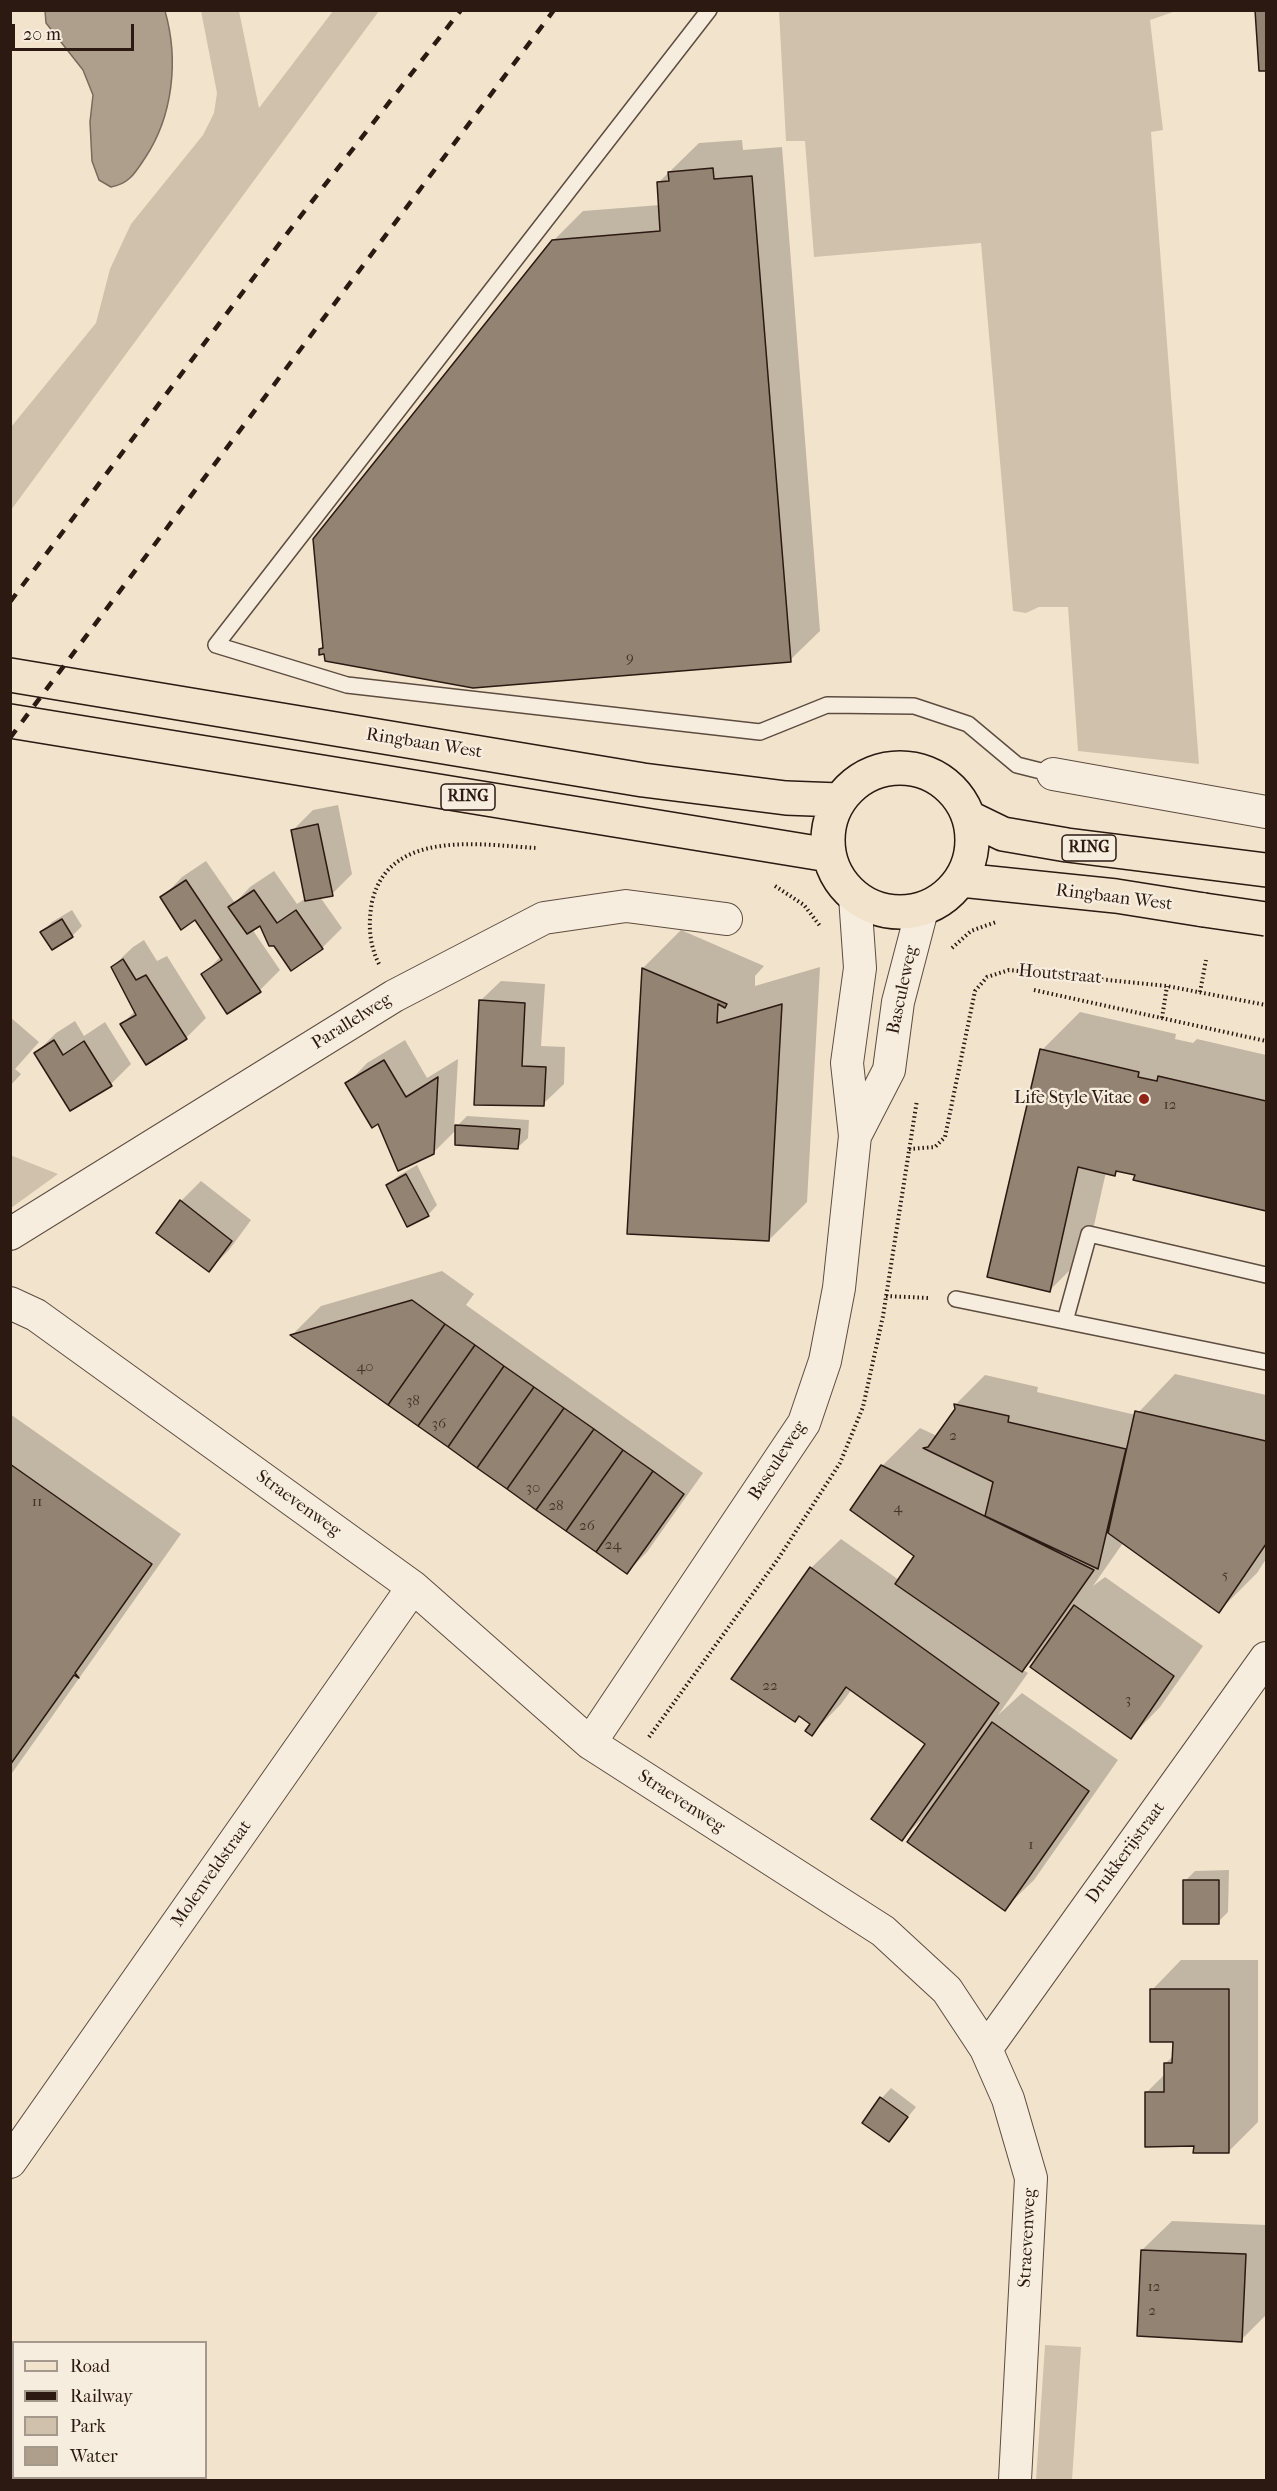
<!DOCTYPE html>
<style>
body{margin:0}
#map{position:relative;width:1277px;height:2491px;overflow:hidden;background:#f2e4cc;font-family:"IM FELL French Canon",serif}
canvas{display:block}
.frame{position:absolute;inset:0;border:12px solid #2b1912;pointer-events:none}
.legend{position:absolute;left:12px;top:2341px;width:195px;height:138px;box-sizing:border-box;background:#f7edde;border:2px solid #a5988c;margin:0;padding:8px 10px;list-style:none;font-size:18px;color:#2b1912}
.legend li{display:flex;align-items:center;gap:12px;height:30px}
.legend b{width:30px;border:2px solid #a5988c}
.scale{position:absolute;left:12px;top:24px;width:122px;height:27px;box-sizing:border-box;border:3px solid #2b1912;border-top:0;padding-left:8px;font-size:18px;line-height:21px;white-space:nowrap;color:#2b1912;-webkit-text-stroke:4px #f7edde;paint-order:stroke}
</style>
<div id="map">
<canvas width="1277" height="2491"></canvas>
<div class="frame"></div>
<ul class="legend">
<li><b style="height:8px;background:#f2e4cc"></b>Road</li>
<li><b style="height:8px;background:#2b1912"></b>Railway</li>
<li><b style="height:16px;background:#d0c1ac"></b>Park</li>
<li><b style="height:16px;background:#ae9f8d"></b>Water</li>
</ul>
<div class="scale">20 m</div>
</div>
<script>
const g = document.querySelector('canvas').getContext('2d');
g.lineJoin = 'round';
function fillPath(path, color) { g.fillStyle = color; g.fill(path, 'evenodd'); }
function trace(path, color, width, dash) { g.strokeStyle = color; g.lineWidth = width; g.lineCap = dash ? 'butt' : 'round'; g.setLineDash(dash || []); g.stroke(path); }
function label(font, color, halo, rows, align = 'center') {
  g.font = font + ' "IM FELL French Canon",serif'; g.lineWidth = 4.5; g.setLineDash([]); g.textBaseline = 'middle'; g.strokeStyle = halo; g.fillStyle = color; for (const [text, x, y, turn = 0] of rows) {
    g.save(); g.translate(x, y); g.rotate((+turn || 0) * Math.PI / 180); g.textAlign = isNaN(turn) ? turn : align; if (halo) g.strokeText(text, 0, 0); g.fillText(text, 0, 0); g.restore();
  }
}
const green = new Path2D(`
 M201,11H239L259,108L333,11H379L11,510V427L96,323L110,269L131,224L203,135L214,113L217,93Z
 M779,11H1176L1150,20L1163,130L1151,132L1199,764L1078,751L1068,607H1039L1026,613L1013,611L981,243L814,257L805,141H786Z
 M10,1155L58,1174L11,1208H10Z
 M1045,2345L1081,2347L1072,2480H1036Z`);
const water = new Path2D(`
 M45,11H165C179,60 173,116 145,158C135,173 129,184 111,187L99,180L92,161L90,122L93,95L83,70L46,23Z`);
const shadow = new Path2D(`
 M1256,10H1266V69L1261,70Z
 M742,140L743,150L782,147L820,631L790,660L326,653L320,650L553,241L583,211L660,205L658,183L699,143Z
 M338,805L352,874L332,894L320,897L342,928L322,948L270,945L260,924L252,929L280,970L260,990L203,975L221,956L195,918L162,898L182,877L206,861L235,903L250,887L274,871L297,904L306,898L293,830L313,810Z
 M72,910L82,926L72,936L42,932L52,922Z
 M681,930L764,966L755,976V986L820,967L807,1202L769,1240L629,1233L643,968Z
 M144,940L157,961L167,956L206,1018L186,1038L122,1024L135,1011L112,967L133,947Z
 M501,981L545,984L541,1046L565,1047L564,1084L543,1104L480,1001Z
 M1080,1012L1176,1034L1175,1039L1193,1043L1197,1039L1266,1055V1209L1135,1179L1137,1174L1119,1170L1115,1174L1106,1172L1088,1252L1050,1290L1042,1050Z
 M10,1017L39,1042L15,1069L21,1074L10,1086Z
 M75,1021L84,1036L105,1022L131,1064L111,1084L71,1109L36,1053L56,1033Z
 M405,1040L427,1078L458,1059L454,1129L467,1116L529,1120L528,1138L518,1147L457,1129L433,1153L378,1122L347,1084L367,1063Z
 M417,1165L437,1205L428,1215L388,1185L398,1176Z
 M201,1181L251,1220L229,1250L209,1270L181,1201Z
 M442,1271L474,1294L466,1305L703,1473L647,1552L627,1572L292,1335L321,1306Z
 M1175,1374L1266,1395V1559L1257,1573L1219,1611L1123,1543L1093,1586L1105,1577L1203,1646L1160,1707L1131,1737L1039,1654L1023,1670L1028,1673L998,1715L1022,1693L1118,1760L1034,1880L1004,1909L926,1815L902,1839L927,1743L852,1689L841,1704L812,1734L811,1568L841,1539L899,1580L916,1555L882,1466L920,1428L937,1436L956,1409L955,1405L985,1375L1038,1387L1037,1392L1136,1415Z
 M10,1414L181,1534L10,1776Z
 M1229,1870L1228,1912L1218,1922L1185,1881L1195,1871Z
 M1181,1960H1258V2122L1228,2152L1195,2145L1146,2093L1165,2074V2064L1174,2055V2041L1152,1990Z
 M891,2088L916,2107L889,2140L882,2098Z
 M1172,2221L1266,2225V2315L1241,2340L1142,2250Z`);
const building = new Path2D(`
 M1255,10H1266V71H1259Z
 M713,168L714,179L752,176L791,662L473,688L325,661L324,654L319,655V649L323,648L313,539L552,240L660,231L657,182L669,181L668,172Z
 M318,824L333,896L305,901L291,830Z
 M186,880L261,992L227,1014L201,974L222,960L195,920L181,930L160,897Z
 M254,890L277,923L296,910L323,949L291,971L274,946H269L260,926L247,934L228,907Z
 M62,919L73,937L52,950L40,932Z
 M123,959L136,980L146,975L187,1039L146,1065L120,1024L136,1015L111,967Z
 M642,968L727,1004L725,1008L718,1004L717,1023L782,1004L769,1241L627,1234Z
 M479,1000L525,1003L522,1066L546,1067L544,1106L474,1105Z
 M54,1040L63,1055L84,1041L112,1086L70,1111L34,1053Z
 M1040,1049L1139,1072L1138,1077L1157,1081L1158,1076L1266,1101V1211L1133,1180L1135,1175L1116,1171L1115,1176L1078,1167L1050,1292L987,1277Z
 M384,1060L406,1097L438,1077L434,1154L398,1171L378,1124L372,1128L345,1083Z
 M455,1125L520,1129L518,1149L455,1145Z
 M406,1174L429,1216L407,1227L386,1185Z
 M180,1200L232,1241L209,1272L156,1233Z
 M412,1300L445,1324L388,1405L290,1335Z
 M445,1324L475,1345L418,1426L388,1405Z
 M475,1345L504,1366L448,1447L418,1426Z
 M504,1366L534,1387L477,1468L448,1447Z
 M534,1387L564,1408L507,1489L477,1468Z
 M954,1404L1009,1416L1008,1422L1126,1449L1098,1569L985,1516L993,1482L923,1448L928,1447L955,1409Z
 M564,1408L594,1429L536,1510L507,1489Z
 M1135,1411L1266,1441V1544L1219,1613L1108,1533Z
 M594,1429L623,1450L566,1531L536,1510Z
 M623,1450L653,1471L596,1552L566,1531Z
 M10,1464L152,1564L75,1673L79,1678L74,1675L10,1765Z
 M881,1465L1094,1570L1022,1672L895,1584L914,1556L850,1510Z
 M653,1471L684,1494L627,1574L596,1552Z
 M810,1567L999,1703L902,1841L871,1819L925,1744L846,1687L812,1736L805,1731L810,1724L799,1716L795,1722L731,1679Z
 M1074,1605L1174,1676L1131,1739L1030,1667Z
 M992,1722L1089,1791L1005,1911L907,1842Z
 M1183,1880H1219V1924H1183Z
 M1150,1989H1229V2153H1193L1194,2146L1145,2147V2092H1164V2063H1172L1173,2042H1150Z
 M880,2097L908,2117L889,2142L862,2123Z
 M1141,2250L1246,2254L1242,2342L1137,2336Z`);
const path = new Path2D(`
 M775,886L804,905L820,926
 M952,948L971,931L996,922
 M379,964C369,944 368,924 372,902C389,828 481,845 537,848
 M1034,990L1266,1041
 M1200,992L1206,960
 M1162,1018L1167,986
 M909,1149L935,1147L945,1137L975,991L987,977L1009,970L1167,986L1266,1005
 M886,1296L929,1298
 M649,1737L778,1559L840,1463L863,1407L883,1316L917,1100`);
const service = new Path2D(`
 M709,10L216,645L347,685L760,732L827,705L914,706L968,724L1017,765L1053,774
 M956,1299L1266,1362
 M1065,1321L1089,1234L1266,1275`);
const minor = new Path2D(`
 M1053,774L1266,812
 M855,1136L889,1070L898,1002L922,910
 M10,1234L394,996L544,918L626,906L726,919
 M10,1303L36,1315L413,1587L590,1743L883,1931L947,1990L986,2049L1008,2099L1031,2178L1015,2480
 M590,1743L804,1423L825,1361L839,1288L855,1136L847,1063L860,968L855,897
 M986,2049L1266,1658
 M10,2162L413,1587`);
const primary = new Path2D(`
 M10,675L643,780L786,798L839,800
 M10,721L829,855
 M828 840a72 72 0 1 1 144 0a72 72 0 1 1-144 0Z
 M970,818L1003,834L1067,845L1266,870
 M961,880L1116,896L1204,910`);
const rail = new Path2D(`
 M10,602L282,240L461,10
 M10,738L554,10`);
const primaryBridge = new Path2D(`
 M1204,910L1266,919`);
const markers = [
 [1144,1099,6,"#8f2418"]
];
const numberNames = [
 ["9",630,658],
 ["12",1170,1105],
 ["40",365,1367],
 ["38",413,1401],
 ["36",439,1424],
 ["2",953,1436],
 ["30",533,1488],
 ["11",37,1502],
 ["28",556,1506],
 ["4",898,1508],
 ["26",587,1526],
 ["24",613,1545],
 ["5",1225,1575],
 ["22",770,1686],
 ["3",1128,1700],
 ["1",1031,1845],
 ["12",1154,2287],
 ["2",1152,2311]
];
const shields = [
 [468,797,54],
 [1089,848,54]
];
const shieldNames = [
 ["RING",468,797],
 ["RING",1089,848]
];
const streetNames = [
 ["Ringbaan West",424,744,9],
 ["Ringbaan West",1114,898,7],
 ["Houtstraat",1060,975,5],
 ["Basculeweg",903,990,-78],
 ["Parallelweg",352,1022,-32],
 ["Basculeweg",778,1461,-57],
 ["Straevenweg",298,1504,36],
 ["Straevenweg",681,1802,33],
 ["Drukkerijstraat",1126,1853,-54],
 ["Molenveldstraat",212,1874,-55],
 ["Straevenweg",1028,2238,-87]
];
const poiNames = [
 ["Life Style Vitae",1132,1099]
];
fillPath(green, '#d0c1ac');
fillPath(water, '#ae9f8d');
trace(water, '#7a695c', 1.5);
fillPath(shadow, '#0003');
fillPath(building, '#928373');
trace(building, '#2b1912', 1.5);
trace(service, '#5d4c40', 18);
trace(minor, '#5d4c40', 34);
trace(primary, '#2b1912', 36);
trace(path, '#2b1912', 4, [1.5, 3]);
trace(service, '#f7edde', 15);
trace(minor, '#f7edde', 32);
trace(primary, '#f2e4cc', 33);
trace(rail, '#2b1912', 4.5, [10, 10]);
trace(primaryBridge, '#2b1912', 36, []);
trace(primaryBridge, '#f2e4cc', 33);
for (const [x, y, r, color] of markers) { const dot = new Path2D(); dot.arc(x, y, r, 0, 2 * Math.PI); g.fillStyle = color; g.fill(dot); trace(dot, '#f7edde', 2); }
label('15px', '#45342a', null, numberNames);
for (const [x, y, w] of shields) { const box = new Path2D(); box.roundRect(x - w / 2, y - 13, w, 26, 4.5); g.fillStyle = '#f7edde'; g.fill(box); trace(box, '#2b1912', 1.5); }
label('bold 16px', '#2b1912', null, shieldNames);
label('18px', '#2b1912', '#f7edde', streetNames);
label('18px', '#2b1912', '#f7edde', poiNames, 'right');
</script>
